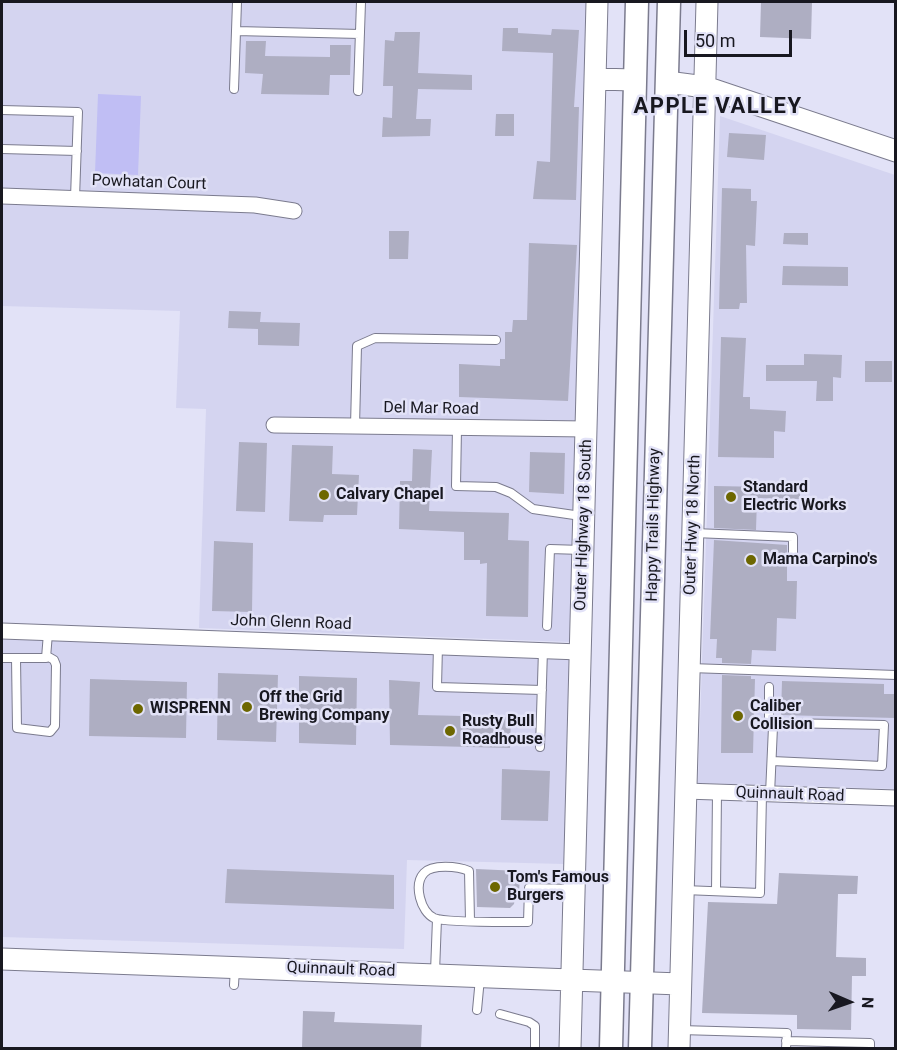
<!DOCTYPE html>
<style>
body{margin:0}
#map{position:relative;width:897px;height:1050px;overflow:hidden;background:#e2e2f7;font-family:Roboto,sans-serif}
canvas{display:block}
.frame{position:absolute;inset:0;border:3px solid #181820;pointer-events:none}
.north{position:absolute;left:819px;top:972px;width:60px;height:60px;-webkit-text-stroke:4px #e2e2f7;paint-order:stroke;rotate:92deg;font-size:16px;font-weight:700;line-height:24px;text-align:center;color:#181820}
.north::after{content:'';display:block;margin:auto;width:21px;height:27px;background:#181820;clip-path:polygon(50% 0,100% 100%,50% 72%,0 100%)}
.scale{position:absolute;left:684px;top:30px;width:108px;height:27px;box-sizing:border-box;border:3px solid #181820;border-top:0;padding-left:8px;font-size:18px;line-height:21px;white-space:nowrap;color:#181820;-webkit-text-stroke:4px #e2e2f7;paint-order:stroke}
</style>
<div id="map">
<canvas width="897" height="1050"></canvas>
<div class="frame"></div>
<div class="north">N</div>
<div class="scale">50 m</div>
</div>
<script>
const g = document.querySelector('canvas').getContext('2d');
g.lineJoin = 'round';
function fillPath(path, color) { g.fillStyle = color; g.fill(path, 'evenodd'); }
function trace(path, color, width, dash) { g.strokeStyle = color; g.lineWidth = width; g.lineCap = dash ? 'butt' : 'round'; g.setLineDash(dash || []); g.stroke(path); }
function label(font, color, halo, rows, align = 'center') {
  g.font = font + ' Roboto,sans-serif'; g.lineWidth = 5; g.setLineDash([]); g.textBaseline = 'middle'; g.strokeStyle = halo; g.fillStyle = color; for (const [text, x, y, turn = 0] of rows) {
    g.save(); g.translate(x, y); g.rotate((+turn || 0) * Math.PI / 180); g.textAlign = isNaN(turn) ? turn : align; if (halo) g.strokeText(text, 0, 0); g.fillText(text, 0, 0); g.restore();
  }
}
const built = new Path2D(`
 M2,2H587L570,642L199,628L206,409L176,408L180,311L2,306Z
 M720,116L895,175L896,789L698,783Z
 M2,638L570,658L564,864L407,860L404,949L2,937Z`);
const green = new Path2D(`
 M98,94L141,96L138,175L95,173Z`);
const building = new Path2D(`
 M761,2H812L811,39L760,37Z
 M503,28H518V33L551,35L552,29L579,30L574,107H579L576,200L533,199L537,161L550,162L553,53L502,51Z
 M395,32H420L418,73L472,75V90L418,89L416,119H431L430,136L382,137L383,117L392,118L393,86H383L385,40L394,41Z
 M246,41H266L265,56L330,57V45H351L350,75H330L329,95L261,94L263,74L245,73Z
 M496,114H514V136H495Z
 M729,133L766,135L764,160L727,157Z
 M722,188L751,189V201H757L755,246L746,245L747,303H740L739,309H719Z
 M389,231H409L408,259H389Z
 M784,233H808V245L783,244Z
 M529,243L577,245L568,401L459,397V364L500,366V359H505V332H512L513,320H527Z
 M783,266L848,267V286L782,285Z
 M229,311L261,312L260,322L300,323L299,346L258,345V329L228,328Z
 M721,337L746,338L743,397H750V409L786,411L785,432L774,431V458L718,457Z
 M804,354L842,355L841,378L833,377V401H816L817,381H766V365H804Z
 M865,361H892V382H865Z
 M239,442L267,443L265,512L236,511Z
 M292,445L333,446L332,474L359,475L357,515H324L323,522L289,521Z
 M413,449L432,450L429,511L509,513L508,540L529,541L528,617L486,616L487,563L480,564V560H464V532L399,529L400,481H412Z
 M530,452L565,453L564,494L529,492Z
 M766,481L800,483V499L757,498L756,530L714,528V486L766,487Z
 M714,540L787,545V581H797L796,619L777,618L776,651L752,650L751,664L722,663V658H716L717,639H710Z
 M214,541L253,543L252,612L212,611Z
 M218,673L278,675L276,742L217,740Z
 M722,675L751,676V679H755L753,753H721Z
 M299,676L357,678L356,745L299,743Z
 M90,679L187,682L186,738L89,736Z
 M389,680L420,682L418,715L511,717L510,748L390,745Z
 M782,681L884,684V694H896L895,718L781,715Z
 M502,769L550,771L548,821L501,820Z
 M227,869L394,875V909L225,903Z
 M476,869L520,871L519,896H515L514,904L510,908L477,907Z
 M779,873L858,876L857,894H838L836,957L866,958V976H852L851,1030L797,1029V1015L702,1013L708,902L777,904Z
 M303,1011L335,1012L334,1022L422,1025L421,1048H302Z`);
const lane = new Path2D(`
 M236,31L360,34
 M234,89L237,2
 M358,91L361,2
 M2,110L78,112L75,198
 M2,149L77,151
 M355,426L357,346L375,338L496,340
 M457,428L456,486L496,487L511,493L533,509L581,516
 M694,533L793,537V556
 M547,626L550,549L582,550
 M438,646L437,687L542,690
 M2,658H46L48,633
 M16,658L17,728L50,732L55,726L56,665L54,660L47,656
 M690,668L896,675
 M769,687V718L773,727L770,794
 M540,747L543,650
 M772,761L882,766L884,725L784,723L773,727
 M684,890L760,893L762,794
 M716,891L717,792
 M470,921L469,871C458,866 432,864 424,873C413,885 421,912 434,918C446,923 511,922 528,922L529,888L574,889
 M435,972L437,919
 M234,985L235,968
 M477,1010L480,978
 M500,1014L529,1022L535,1026V1048
 M680,1030L787,1033L786,1048
 M786,1041L870,1043V1048`);
const street = new Path2D(`
 M2,196L255,205L294,211
 M274,425L587,429
 M2,631L580,652
 M685,791L896,798`);
const secondary = new Path2D(`
 M596,79L634,80
 M667,82L705,87L896,151
 M2,959L680,984
 M570,1048L597,2
 M679,1048L707,2`);
const primary = new Path2D(`
 M611,1048L637,2
 M640,1048L669,2`);
const markers = [
 [324,495,6,"#6d6700"],
 [731,497,6,"#6d6700"],
 [751,560,6,"#6d6700"],
 [247,707,6,"#6d6700"],
 [138,709,6,"#6d6700"],
 [738,716,6,"#6d6700"],
 [450,731,6,"#6d6700"],
 [495,887,6,"#6d6700"]
];
const streetNames = [
 ["Powhatan Court",149,183,2],
 ["Del Mar Road",431,409,1],
 ["Outer Highway 18 South",584,525,-88],
 ["Happy Trails Highway",654,525,-89],
 ["Outer Hwy 18 North",693,525,-88],
 ["John Glenn Road",291,623,2],
 ["Quinnault Road",790,795,2],
 ["Quinnault Road",341,970,2]
];
const poiNames = [
 ["Standard",743,488],
 ["Electric Works",743,506],
 ["Calvary Chapel",336,495],
 ["Mama Carpino's",763,560],
 ["Off the Grid",259,698],
 ["Brewing Company",259,716],
 ["Caliber",750,707],
 ["Collision",750,725],
 ["WISPRENN",150,709],
 ["Rusty Bull",462,722],
 ["Roadhouse",462,740],
 ["Tom's Famous",507,878],
 ["Burgers",507,896]
];
const districtNames = [
 ["APPLE VALLEY",718,107]
];
fillPath(built, '#d4d4f0');
fillPath(green, '#c0bef4');
fillPath(building, '#aeaec2');
trace(lane, '#7b7b8e', 10);
trace(street, '#7b7b8e', 17);
trace(secondary, '#7b7b8e', 23);
trace(primary, '#7b7b8e', 25);
trace(lane, '#fff', 8);
trace(street, '#fff', 15);
trace(secondary, '#fff', 21);
trace(primary, '#fff', 22);
for (const [x, y, r, color] of markers) { const dot = new Path2D(); dot.arc(x, y, r, 0, 2 * Math.PI); g.fillStyle = color; g.fill(dot); trace(dot, '#e2e2f7', 2); }
label('16px', '#181820', '#e2e2f7', streetNames);
label('bold 16px', '#181820', '#e2e2f7', poiNames, 'left');
g.letterSpacing = '1.5px';
label('bold 22px', '#181820', '#e2e2f7', districtNames);
g.letterSpacing = '0px';
</script>
